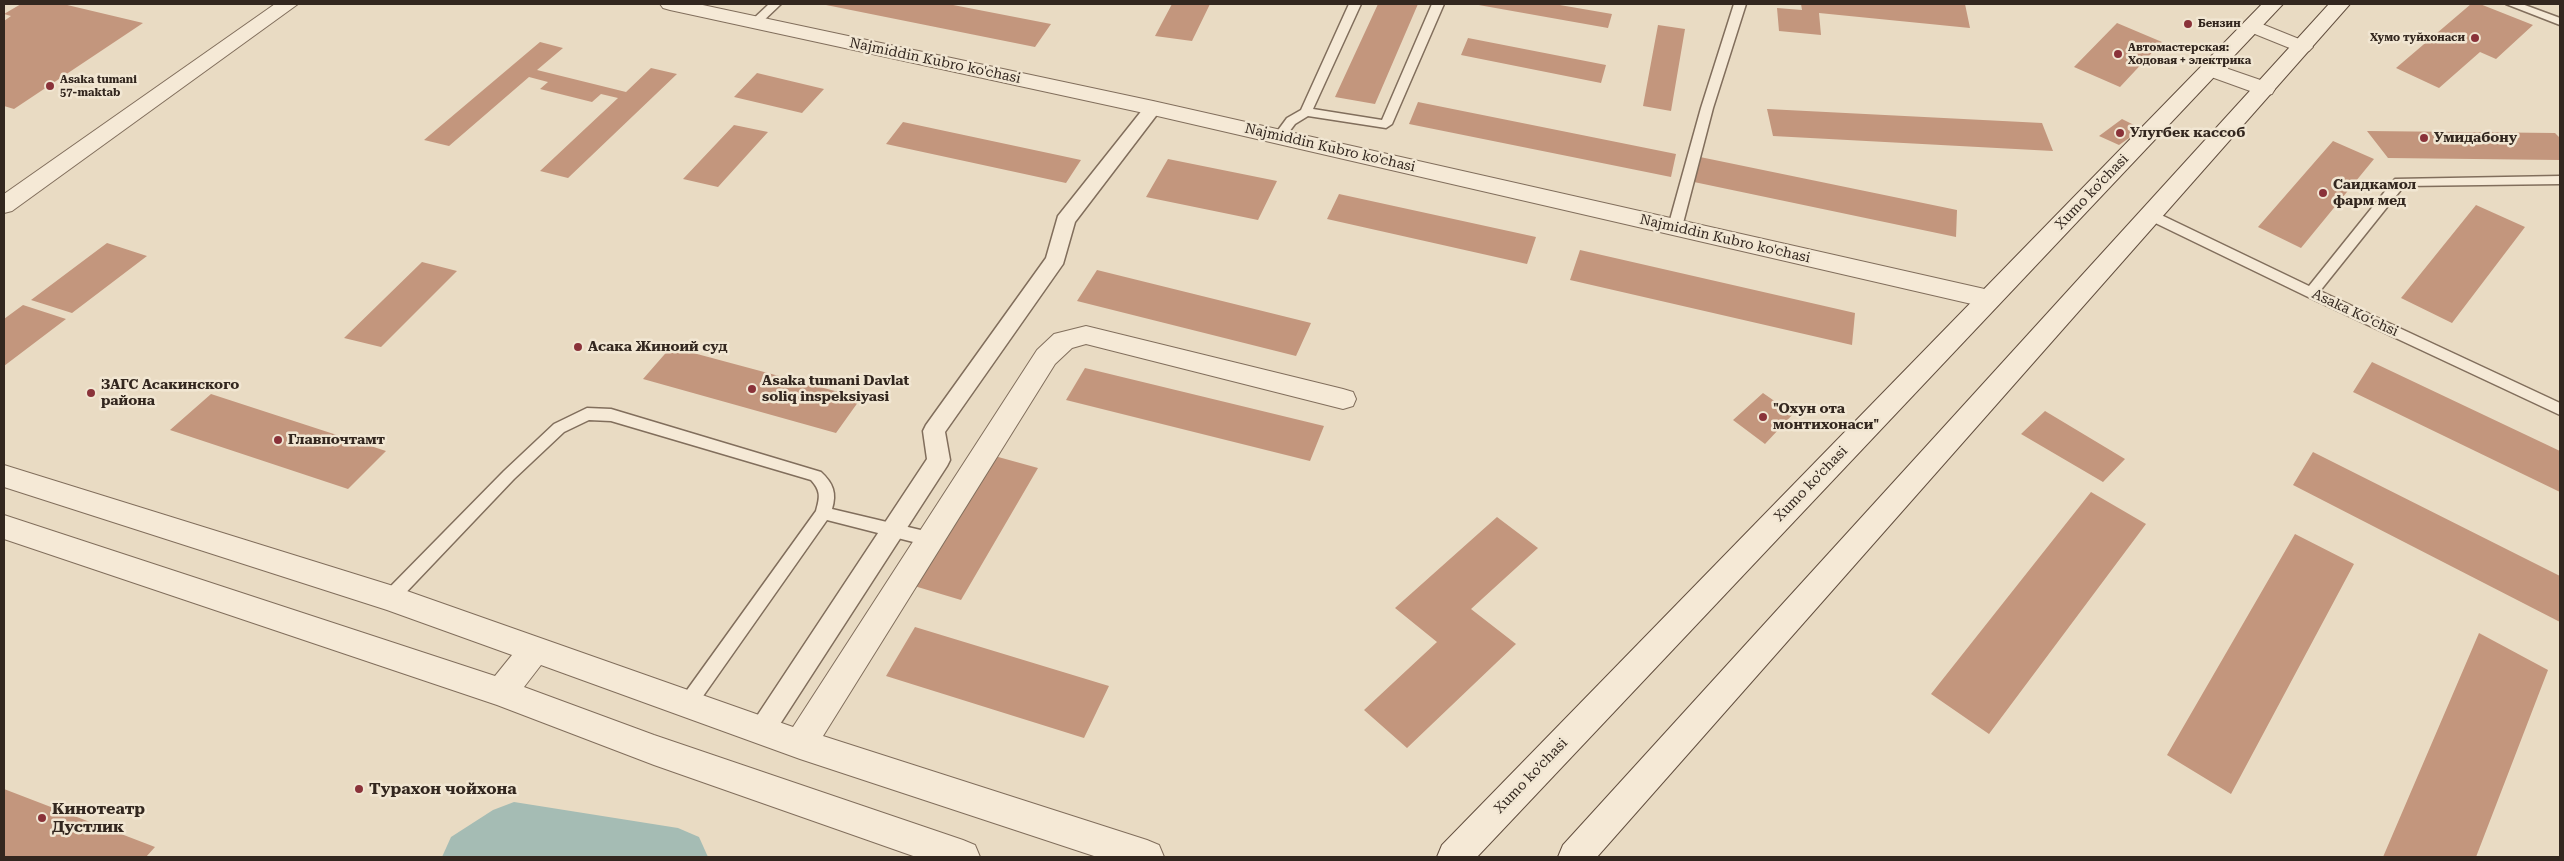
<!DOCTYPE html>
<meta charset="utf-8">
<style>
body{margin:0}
#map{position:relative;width:2564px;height:861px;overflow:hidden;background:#e9dbc3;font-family:"Roboto Serif",serif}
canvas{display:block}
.frame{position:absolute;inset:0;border:5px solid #33271f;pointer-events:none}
</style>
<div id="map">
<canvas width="2564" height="861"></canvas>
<div class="frame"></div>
</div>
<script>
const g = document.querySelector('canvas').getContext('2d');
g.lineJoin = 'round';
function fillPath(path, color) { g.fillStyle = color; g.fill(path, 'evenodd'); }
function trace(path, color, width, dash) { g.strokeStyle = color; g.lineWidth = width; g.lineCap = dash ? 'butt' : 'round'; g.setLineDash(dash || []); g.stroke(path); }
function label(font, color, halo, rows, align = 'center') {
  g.font = font + ' "Roboto Serif",serif'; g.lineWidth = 5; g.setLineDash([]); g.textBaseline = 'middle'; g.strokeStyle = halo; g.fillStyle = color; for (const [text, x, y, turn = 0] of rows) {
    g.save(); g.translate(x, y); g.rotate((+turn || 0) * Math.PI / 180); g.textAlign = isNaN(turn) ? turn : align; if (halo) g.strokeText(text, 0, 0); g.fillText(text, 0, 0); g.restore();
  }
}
const river = new Path2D(`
 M514,802L678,828L699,837L708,857H442L451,837L493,810Z`);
const building = new Path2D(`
 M21,4H63L143,23L14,109L4,106V21L11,16L4,14Z
 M948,4L1051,24L1035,47L826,5Z
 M1172,4H1210L1192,41L1155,36Z
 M1378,4H1418L1375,104L1335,97Z
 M1473,4H1554L1612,14L1608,28Z
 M1801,4H1965L1970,28L1819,13L1821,35L1779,31L1777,8L1802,10Z
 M2471,4H2480L2533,25L2496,59L2480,52L2439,88L2396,68Z
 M2117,23L2162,42L2120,87L2074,67Z
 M1658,25L1685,29L1671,111L1643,106Z
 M1468,38L1606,65L1601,83L1461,55Z
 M540,42L563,48L537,70L626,92L651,68L677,74L568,178L540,171L618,98L601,94L592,102L540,89L548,82L529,77L449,146L424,140Z
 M757,73L824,89L802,113L734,97Z
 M1418,102L1676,154L1671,177L1409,124Z
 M1767,109L2042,123L2053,151L1773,136Z
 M2122,119L2142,129L2119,145L2099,136Z
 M903,122L1081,160L1066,183L886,144Z
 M734,125L768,132L718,187L683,179Z
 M2367,131L2555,133L2560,138V160L2388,158Z
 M2333,141L2374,159L2301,248L2258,227Z
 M1700,157L1957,210L1956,237L1694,182Z
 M1168,159L1277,181L1258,220L1146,197Z
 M1339,194L1536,237L1527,264L1327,219Z
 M2476,205L2525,227L2452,323L2401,298Z
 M107,243L147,256L72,313L31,300Z
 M1580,250L1855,313L1852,345L1570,280Z
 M422,262L457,271L381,347L344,338Z
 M1097,270L1311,323L1296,356L1077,301Z
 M23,305L66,319L4,366V319Z
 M671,347L861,398L836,433L643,379Z
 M2372,362L2560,451V492L2353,392Z
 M1085,368L1324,426L1310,461L1066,400Z
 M1763,393L1793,414L1765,444L1733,420Z
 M211,394L386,451L348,489L170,430Z
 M2045,411L2125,459L2103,482L2021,434Z
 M2313,452L2560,576V622L2293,485Z
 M991,455L1038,468L961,600L911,585Z
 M2091,492L2146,524L1989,734L1931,694Z
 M1497,517L1538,548L1471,609L1516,644L1407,748L1364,710L1437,642L1395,608Z
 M2295,534L2354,564L2231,794L2167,755Z
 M915,627L1109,686L1084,738L886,676Z
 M2479,633L2548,670L2476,857H2383Z
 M4,789L155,847L146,857H4Z`);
const service = new Path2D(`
 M769,4H781L760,24H752V20Z
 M1349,4H1361L1313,109L1382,120L1432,4H1444L1392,124L1386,128L1308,116L1295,124L1283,140H1275L1273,137L1287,118L1301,110Z
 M1734,4H1746L1713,108L1682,227L1675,231L1668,227L1701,108Z
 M2506,4H2522L2560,18V25Z
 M2560,176V184L2404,186L2320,291L2560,403V415L2306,296L2145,218L2143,215L2150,211L2155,212L2309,286L2395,179Z
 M587,408L611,409L821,472C833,483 837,493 832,509L929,532L935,534L937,539L935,544L929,546L827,520L694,709L688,711L682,709L679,703L682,697L816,511C820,497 821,491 811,480L611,421L589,420L564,432L514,479L396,603L390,605L384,603L382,598L384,593L504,471L554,424Z`);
const pedestrian = new Path2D(`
 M1153,102L1159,104L1162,108L1075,222L1063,264L945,432L950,460L947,466L771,738L762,742L753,738L749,730L753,722L927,459L923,431L926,425L1046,258L1058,216L1147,104Z`);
const minor = new Path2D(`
 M660,4H698L1153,101L1989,290L1998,293L2002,299L1998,305L1989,308L1153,115L670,10L663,8Z
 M1086,326L1343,389L1353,392L1356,399L1353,406L1343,409L1086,344L1072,348L1055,364L823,736L1147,840L1159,845L1164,857H1097L800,759L541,665L524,687L654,735L963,840L975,845L980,857H916L654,765L497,705L4,539V515L495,676L512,655L387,610L4,487V465L390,585L793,727L1037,350L1054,334Z`);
const tertiary = new Path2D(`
 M275,4H298L12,211L4,213V194Z
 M2252,20L2309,43L2313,47L2309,51L2302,53L2245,30L2242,26L2245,22Z
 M2211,63L2272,84L2275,89L2272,94L2264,96L2203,74L2200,69L2203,64Z`);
const secondary = new Path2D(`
 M2262,4H2283L1477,857H1437L1442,845Z
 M2329,4H2350L1597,857H1558L1563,845Z`);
const markers = [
 [2188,24,5,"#8a3239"],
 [2475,38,5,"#8a3239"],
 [2118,54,5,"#8a3239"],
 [50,86,5,"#8a3239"],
 [2120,133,5,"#8a3239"],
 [2424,138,5,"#8a3239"],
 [2323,193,5,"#8a3239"],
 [578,347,5,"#8a3239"],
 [752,389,5,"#8a3239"],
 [91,393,5,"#8a3239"],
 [1763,417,5,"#8a3239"],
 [278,440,5,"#8a3239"],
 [359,789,5,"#8a3239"],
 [42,818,5,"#8a3239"]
];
const farPoinames = [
 ["Бензин",2198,24],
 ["Хумо туйхонаси",2465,38,"right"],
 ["Автомастерская:",2128,48],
 ["Ходовая + электрика",2128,61],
 ["Asaka tumani",60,80],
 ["57-maktab",60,93]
];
const streetNames = [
 ["Najmiddin Kubro ko'chasi",935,61,12],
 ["Najmiddin Kubro ko'chasi",1330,148,13],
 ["Xumo ko’chasi",2092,192,-46],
 ["Najmiddin Kubro ko'chasi",1725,239,13],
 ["Asaka Koʻchsi",2355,313,25],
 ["Xumo ko’chasi",1811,484,-46],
 ["Xumo ko’chasi",1531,776,-46]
];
const poiNames = [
 ["Улугбек кассоб",2130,133],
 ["Умидабону",2434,138],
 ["Саидкамол",2333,185],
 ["фарм мед",2333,201],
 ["Асака Жиноий суд",588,347],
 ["Asaka tumani Davlat",762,381],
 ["soliq inspeksiyasi",762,397],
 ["ЗАГС Асакинского",101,385],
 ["района",101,401],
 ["\"Охун ота",1773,409],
 ["монтихонаси\"",1773,425],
 ["Главпочтамт",288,440]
];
const nearPoinames = [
 ["Турахон чойхона",369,789],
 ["Кинотеатр",52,809],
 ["Дустлик",52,827]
];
fillPath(river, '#a5bcb4');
fillPath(building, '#c3967d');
trace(service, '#816e5c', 3);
trace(pedestrian, '#816e5c', 3);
trace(minor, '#816e5c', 2);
trace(tertiary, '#816e5c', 2);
trace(secondary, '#634f3f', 2);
fillPath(service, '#f5e9d6');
fillPath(pedestrian, '#f5e9d6');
fillPath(minor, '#f5e9d6');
fillPath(tertiary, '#f5e9d6');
fillPath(secondary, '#f5e9d6');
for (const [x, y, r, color] of markers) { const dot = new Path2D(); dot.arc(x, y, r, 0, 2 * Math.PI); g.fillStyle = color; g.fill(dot); trace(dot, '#f1e6d2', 2); }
label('bold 11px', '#33271f', '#f1e6d2', farPoinames, 'left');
label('14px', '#33271f', '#f1e6d2', streetNames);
label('bold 14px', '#33271f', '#f1e6d2', poiNames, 'left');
label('bold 16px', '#33271f', '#f1e6d2', nearPoinames, 'left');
</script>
